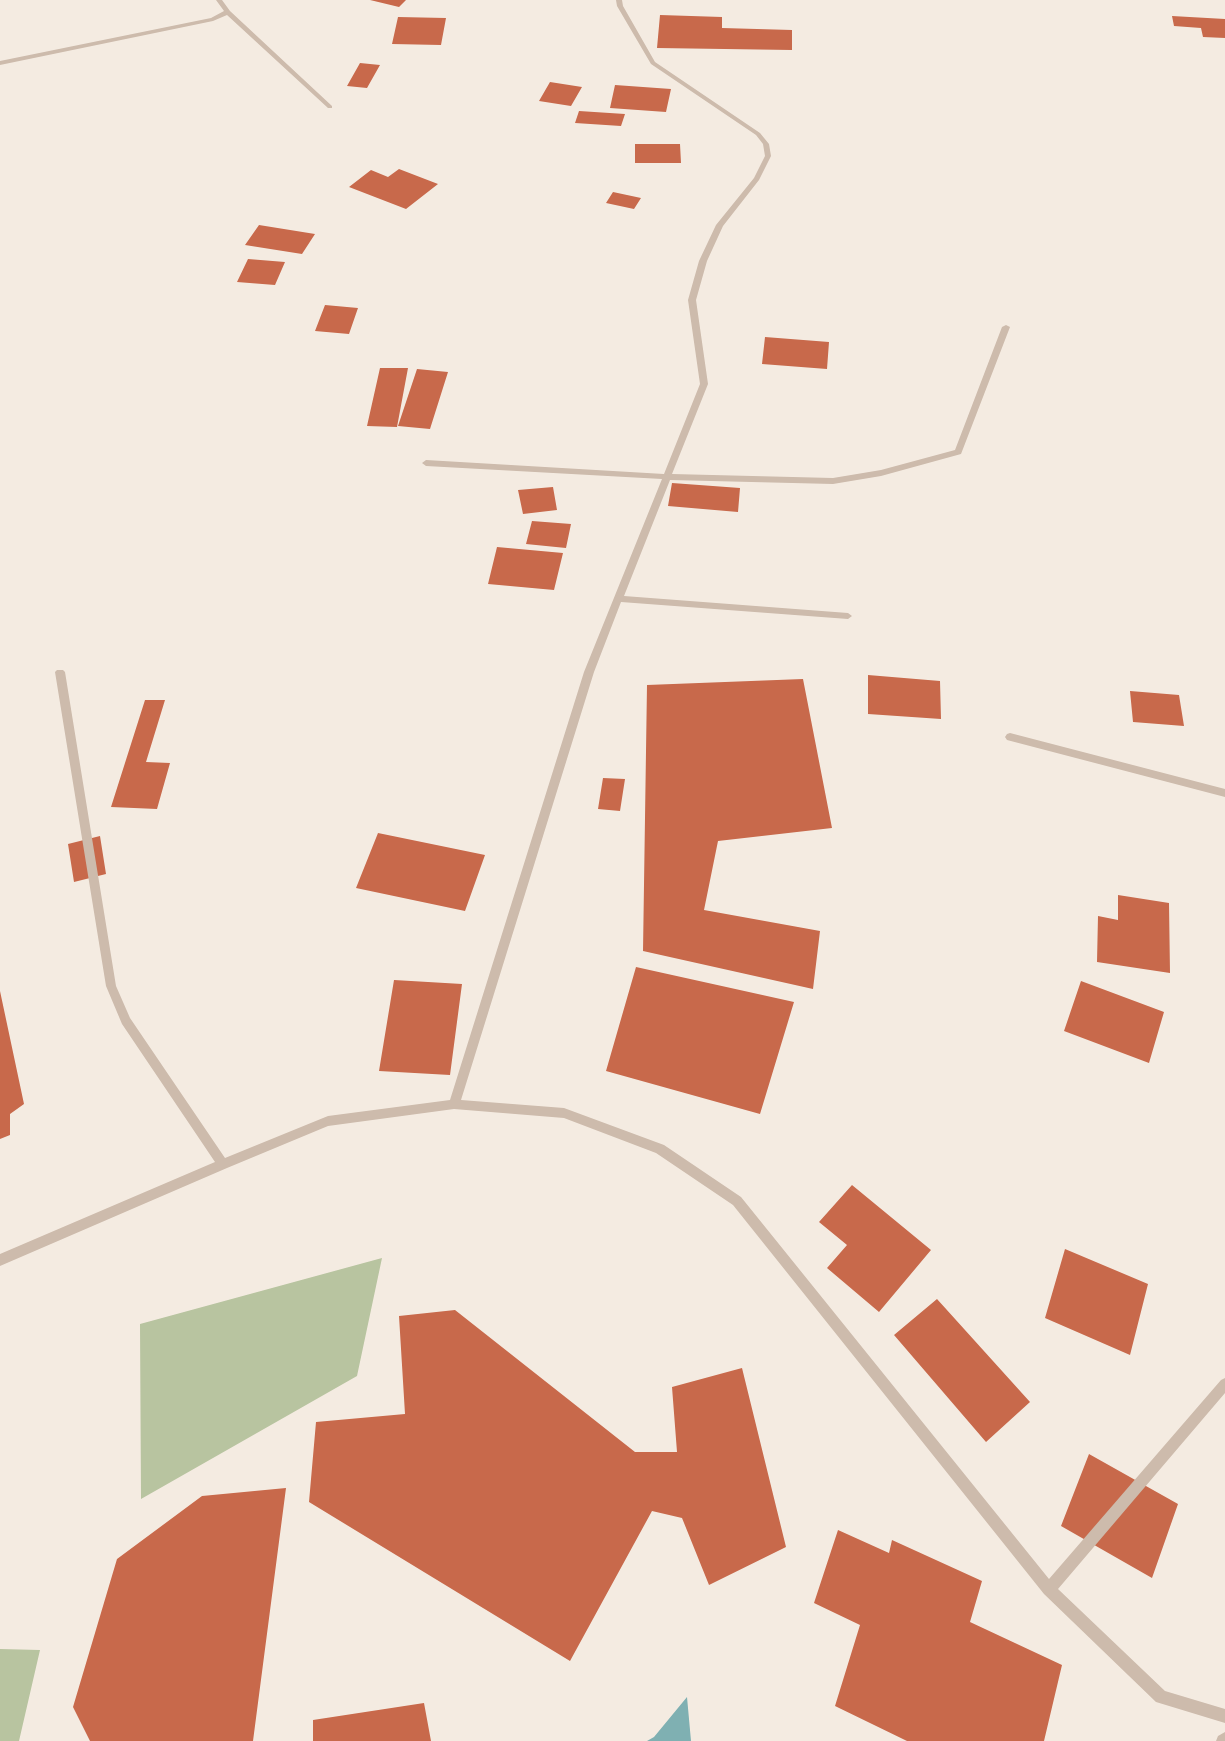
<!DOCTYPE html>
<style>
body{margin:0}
canvas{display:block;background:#f4ebe1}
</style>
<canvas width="1225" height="1741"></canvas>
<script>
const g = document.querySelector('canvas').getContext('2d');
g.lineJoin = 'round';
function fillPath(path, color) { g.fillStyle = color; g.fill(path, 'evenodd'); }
const green = new Path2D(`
 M382,1258L357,1376L141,1499L140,1324Z
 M0,1649L40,1650L19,1741H0Z`);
const water = new Path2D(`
 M687,1697L691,1741H647L654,1737Z`);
const building = new Path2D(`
 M370,0H406L399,7Z
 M660,15L722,17V28L792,30V50L657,48Z
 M1172,16L1225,19V38L1203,37L1201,28L1174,26Z
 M398,17L446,18L441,45L392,44Z
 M360,63L380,65L367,88L347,86Z
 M550,82L582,87L571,106L539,101Z
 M615,85L671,89L666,112L610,108Z
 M579,111L625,114L621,126L575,123Z
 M635,144H680L681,163H635Z
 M399,169L438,184L406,209L349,187L371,170L388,177Z
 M613,192L641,198L634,209L606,203Z
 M259,225L315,234L302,254L245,245Z
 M248,259L285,262L275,285L237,282Z
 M325,305L358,308L349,334L315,331Z
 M765,337L829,342L827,369L762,364Z
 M380,368H408L397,427L367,426Z
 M417,369L448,372L430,429L398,426Z
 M672,483L740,488L738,512L668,506Z
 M553,487L557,510L523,514L518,490Z
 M532,521L571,524L566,548L526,544Z
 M497,547L563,553L554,590L488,584Z
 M868,675L940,681L941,719L868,714Z
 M803,679L832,828L718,841L704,910L820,931L813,989L643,951L647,685Z
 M1130,691L1179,695L1184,726L1133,722Z
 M145,700H165L146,762L170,763L157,809L111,807Z
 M603,778L625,779L620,811L598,809Z
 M378,833L485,855L465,911L356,888Z
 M100,836L106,874L74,882L68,844Z
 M1118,895L1169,903L1170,973L1097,962L1098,916L1118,920Z
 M636,967L794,1002L760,1114L606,1071Z
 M394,980L462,984L450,1075L379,1071Z
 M1081,981L1164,1012L1149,1063L1064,1031Z
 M0,991L24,1104L10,1114V1135L0,1139Z
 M852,1185L931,1250L879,1312L827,1268L847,1245L819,1222Z
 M1065,1249L1148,1284L1130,1355L1045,1318Z
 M937,1299L1030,1402L986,1442L894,1335Z
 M455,1310L635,1452H677L672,1387L742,1368L786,1547L709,1585L682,1518L652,1511L570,1661L309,1502L316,1422L405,1414L399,1316Z
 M1089,1454L1178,1504L1152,1578L1061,1526Z
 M286,1488L253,1741H90L73,1707L117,1559L202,1496Z
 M838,1530L889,1553L892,1540L982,1581L970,1622L1062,1665L1044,1741H907L835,1706L860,1625L814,1603Z
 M424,1703L431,1741H313V1720Z`);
const minor = new Path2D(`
 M216,0H222L230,11L332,106V108H328L227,15L213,21L0,65V61L211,18L224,11Z
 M616,0H622L623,6L655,62L760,133L769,144L771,156L759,180L723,226L707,261L696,300L708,384L672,474L833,478L881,470L955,450L1002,327L1006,325L1010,327L961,454L881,476L833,484L670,480L624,596L848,613L852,616L848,619L621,602L594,672L461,1100L564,1108L664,1145L741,1197L1049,1579L1221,1380L1225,1378V1393L1058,1589L1165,1691L1225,1709V1723L1156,1702L1044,1594L733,1205L656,1153L564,1118L454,1109L328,1126L227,1168L0,1266V1254L215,1162L122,1024L106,986L55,672L57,670H63L65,672L116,986L130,1018L225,1158L328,1116L450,1100L584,672L662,479L426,466L422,463L426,460L664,474L700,384L688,300L699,261L716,225L754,178L765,156L763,144L756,135L651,64L617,6Z
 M1010,733L1225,789V797L1007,740L1005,737L1007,734Z
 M1225,1732V1741H1216L1218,1736Z`);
fillPath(green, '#b8c4a0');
fillPath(water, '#7fb0b2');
fillPath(building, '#c8694b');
fillPath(minor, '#cdbbac');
</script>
